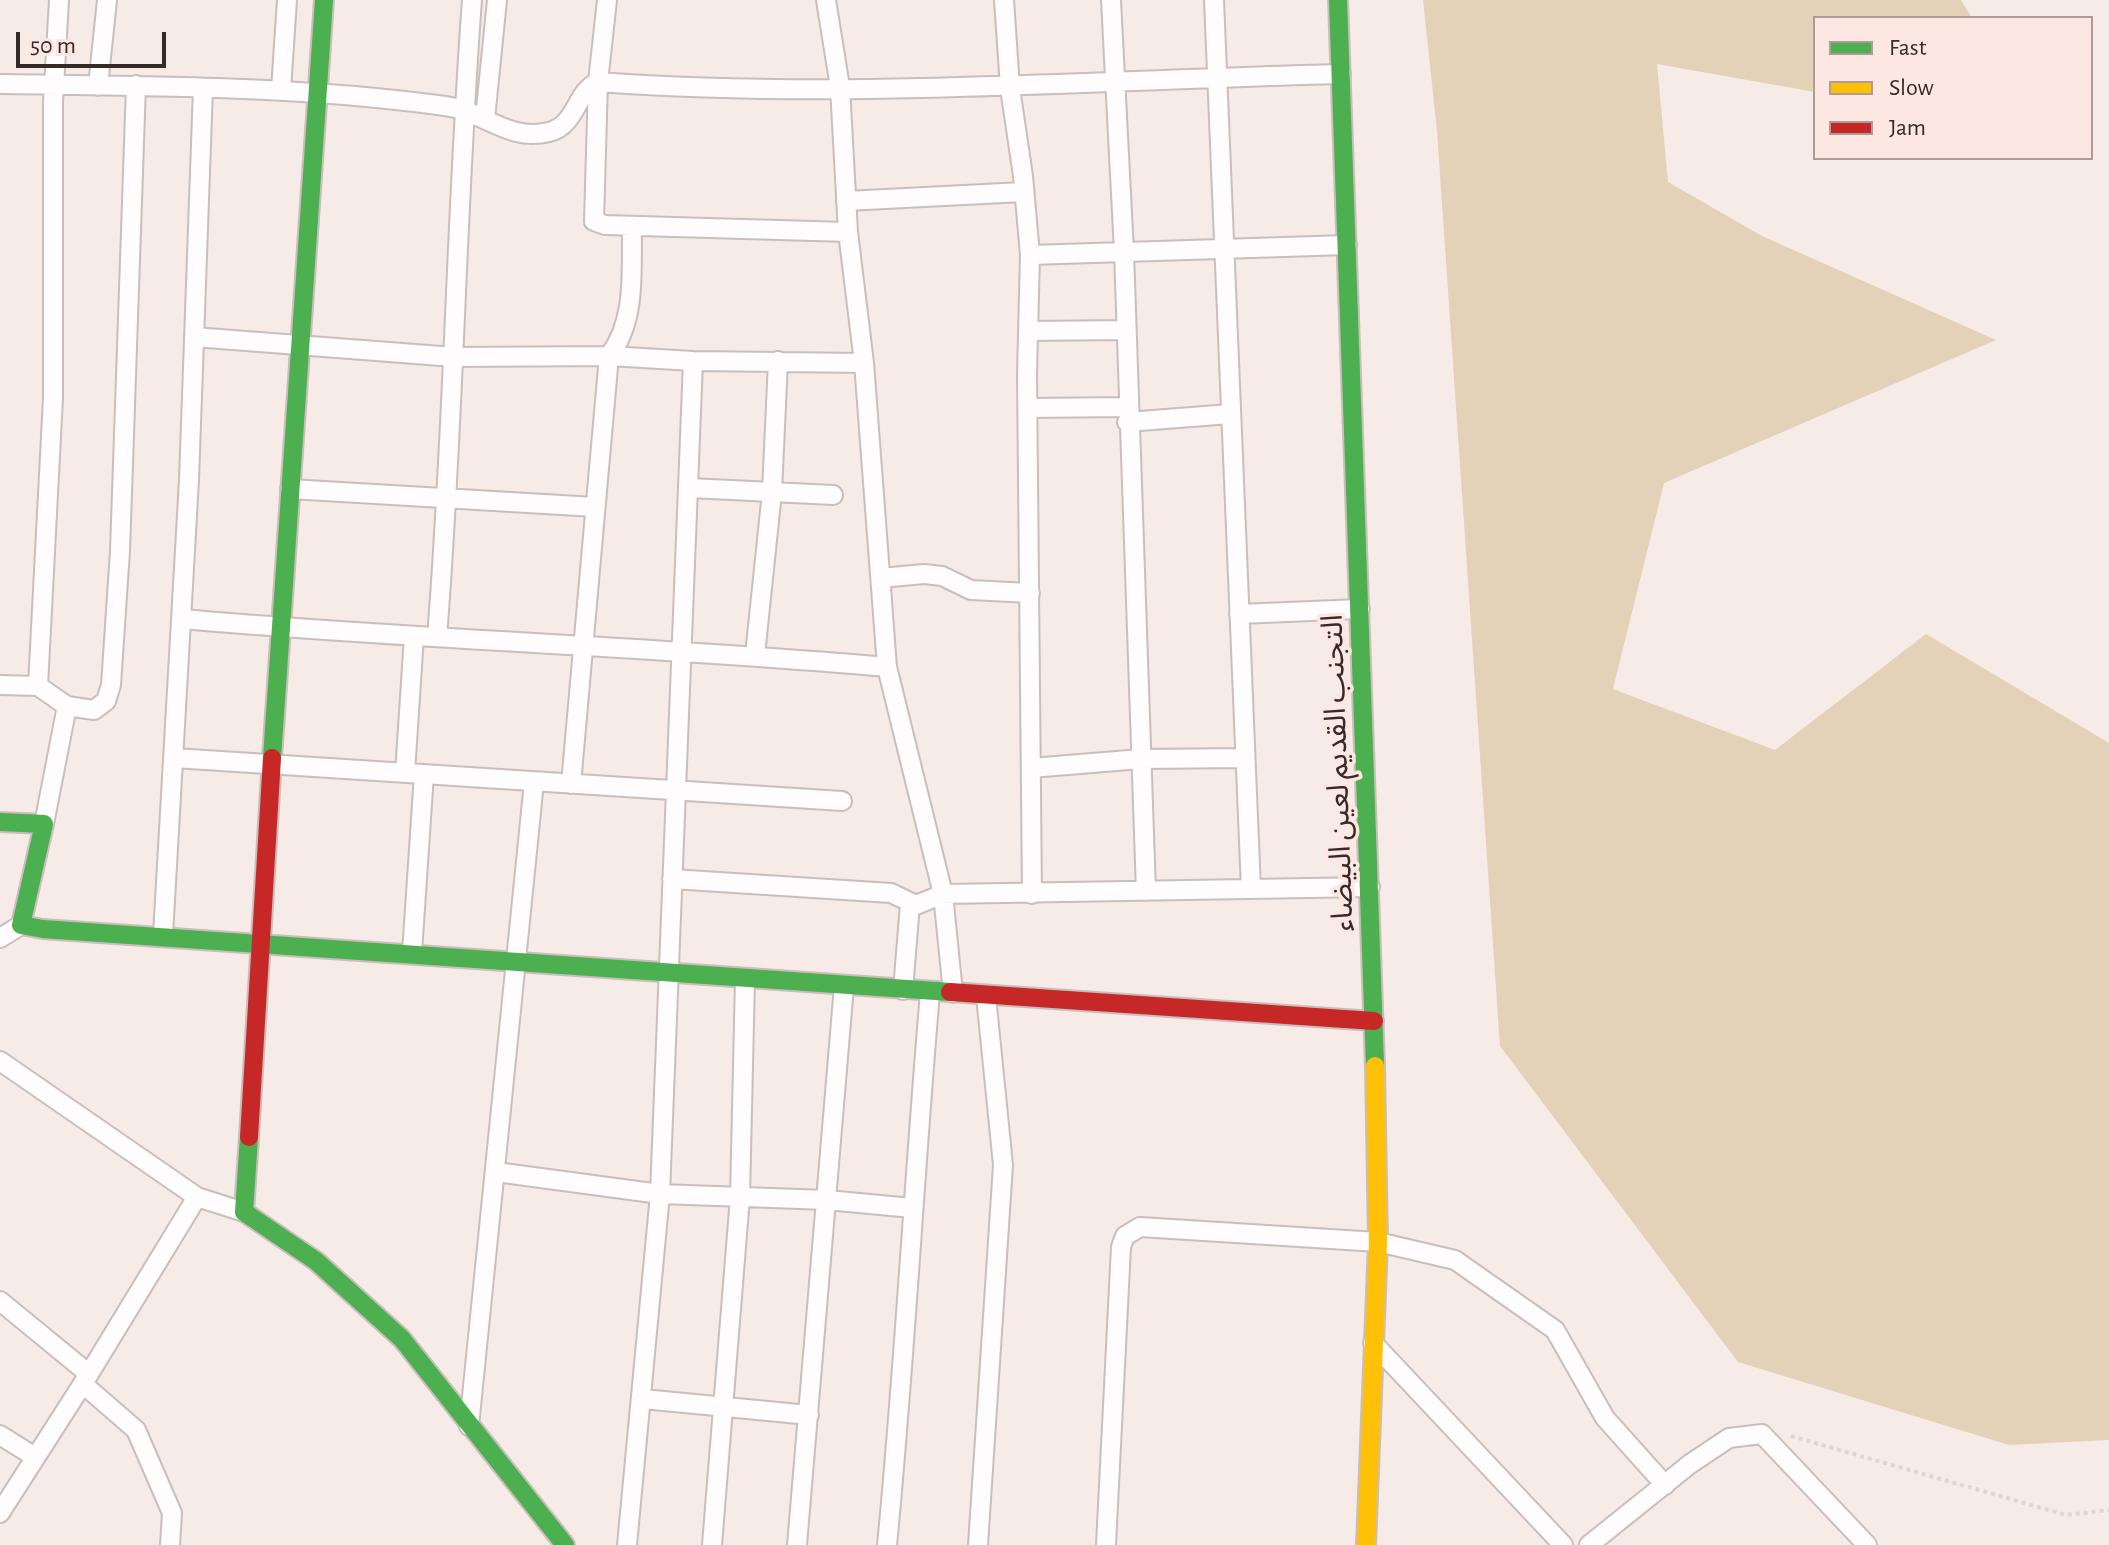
<!DOCTYPE html>
<meta charset="utf-8">
<style>
body{margin:0}
#map{position:relative;width:2109px;height:1545px;overflow:hidden;background:#f7ebe8;font-family:"Alegreya Sans",sans-serif}
canvas{display:block}
.legend{position:absolute;left:1813px;top:16px;width:280px;height:144px;box-sizing:border-box;background:#fde7e2;border:2px solid #ad9b98;margin:0;padding:10px 14px;list-style:none;font-size:24px;color:#352a28}
.legend li{display:flex;align-items:center;gap:16px;height:40px}
.legend b{width:40px;border:2px solid #ad9b98}
.scale{position:absolute;left:16px;top:32px;width:150px;height:36px;box-sizing:border-box;border:4px solid #352a28;border-top:0;padding-left:10px;font-size:24px;line-height:28px;white-space:nowrap;color:#352a28;-webkit-text-stroke:6px #fde7e2;paint-order:stroke}
</style>
<div id="map">
<canvas width="2109" height="1545"></canvas>
<ul class="legend">
<li><b style="height:10px;background:#4caf50"></b>Fast</li>
<li><b style="height:10px;background:#ffc107"></b>Slow</li>
<li><b style="height:10px;background:#c62828"></b>Jam</li>
</ul>
<div class="scale">50 m</div>
</div>
<script>
const g = document.querySelector('canvas').getContext('2d');
g.lineJoin = 'round';
function fillPath(path, color) { g.fillStyle = color; g.fill(path, 'evenodd'); }
function trace(path, color, width, dash) { g.strokeStyle = color; g.lineWidth = width; g.lineCap = dash ? 'butt' : 'round'; g.setLineDash(dash || []); g.stroke(path); }
function label(font, color, halo, rows, align = 'center') {
  g.font = font + ' "Alegreya Sans","Noto Sans Arabic",sans-serif'; g.lineWidth = 7; g.setLineDash([]); g.textBaseline = 'middle'; g.strokeStyle = halo; g.fillStyle = color; for (const [text, x, y, turn = 0] of rows) {
    g.save(); g.translate(x, y); g.rotate((+turn || 0) * Math.PI / 180); g.textAlign = isNaN(turn) ? turn : align; if (halo) g.strokeText(text, 0, 0); g.fillText(text, 0, 0); g.restore();
  }
}
const forest = new Path2D(`
 M1423,0H1961L1972,18H1815V92L1657,64L1668,182L1762,236L1996,340L1664,483L1613,689L1775,750L1926,634L2109,743V1440L2009,1445L1738,1362L1500,1046L1437,131Z`);
const path = new Path2D(`
 M1791,1436L2066,1515L2109,1510`);
const street = new Path2D(`
 M607,0L598,82L594,221L605,225L848,232
 M826,0L840,87L848,232L864,363L887,667L943,894L953,993
 M1004,0L1010,88L1023,176L1030,255L1027,375L1032,894
 M1111,0L1124,252L1146,891
 M1214,0L1251,889
 M0,84C149,86 298,86 445,106C483,111 508,142 549,132C577,125 575,92 598,82C846,100 1094,80 1341,74
 M98,86L107,0
 M281,90L287,0
 M485,119L497,0
 M846,201L1023,192
 M1030,255L1347,245
 M1028,331L1125,330
 M194,337L454,357L609,356L693,361L864,363
 M1028,408L1127,407
 M1127,422L1230,414
 M690,488L833,495
 M290,489L595,507
 M881,578L924,574L942,576L971,590L1030,593
 M1239,614L1360,609
 M182,619C417,640 652,646 887,667
 M437,637C454,425 456,212 472,0
 M755,655L772,492L778,361
 M0,685L38,686L67,706L94,710L106,701L111,685L120,551L136,85
 M38,686L53,398V103L59,0
 M174,758L842,801
 M1031,768L1141,759L1245,758
 M405,773L414,636
 M571,784L609,356C637,320 631,269 632,226
 M44,824L67,706
 M672,879L891,893L916,905L943,894L1370,887
 M163,935L189,480L203,88
 M0,938L21,925
 M412,953L424,774
 M903,990L910,904
 M0,1061L197,1197L244,1212
 M496,1172L660,1194L827,1200L912,1208
 M0,1301L89,1374
 M1373,1343L1563,1545
 M83,1384L136,1430L172,1513L170,1545
 M643,1399L809,1415
 M469,1426L534,782
 M0,1435L35,1457
 M0,1513L89,1374L197,1197
 M627,1545L660,1194L693,361
 M712,1545L740,1197L745,979
 M797,1545L844,986
 M887,1545C905,1361 914,1177 930,993
 M978,1545L1003,1165L986,996
 M1106,1545L1121,1247L1125,1236L1140,1227L1378,1242L1455,1260L1555,1330L1605,1418L1665,1485
 M1589,1545L1690,1464L1729,1438L1762,1434L1867,1545`);
const fast = new Path2D(`
 M1338,0L1375,1066
 M272,758L324,0
 M0,822L44,824L21,925L43,929L950,992
 M249,1137L244,1212L316,1261L402,1339L565,1545`);
const slow = new Path2D(`
 M1366,1545L1378,1242L1375,1066`);
const jam = new Path2D(`
 M950,992L1374,1021
 M249,1137L272,758`);
const streetNames = [
 ["التجنب القديم لعين البيضاء",1338,773,-92]
];
fillPath(forest, '#e3d1b8');
trace(street, '#c9bebc', 22);
trace(fast, '#c9bebc', 22);
trace(slow, '#c9bebc', 22);
trace(jam, '#c9bebc', 22);
trace(path, '#dbd7d7', 4, [4, 4]);
trace(street, '#fefcfc', 18);
trace(fast, '#4caf50', 18);
trace(slow, '#ffc107', 18);
trace(jam, '#c62828', 18);
label('30px', '#352a28', '#fde7e2', streetNames);
</script>
